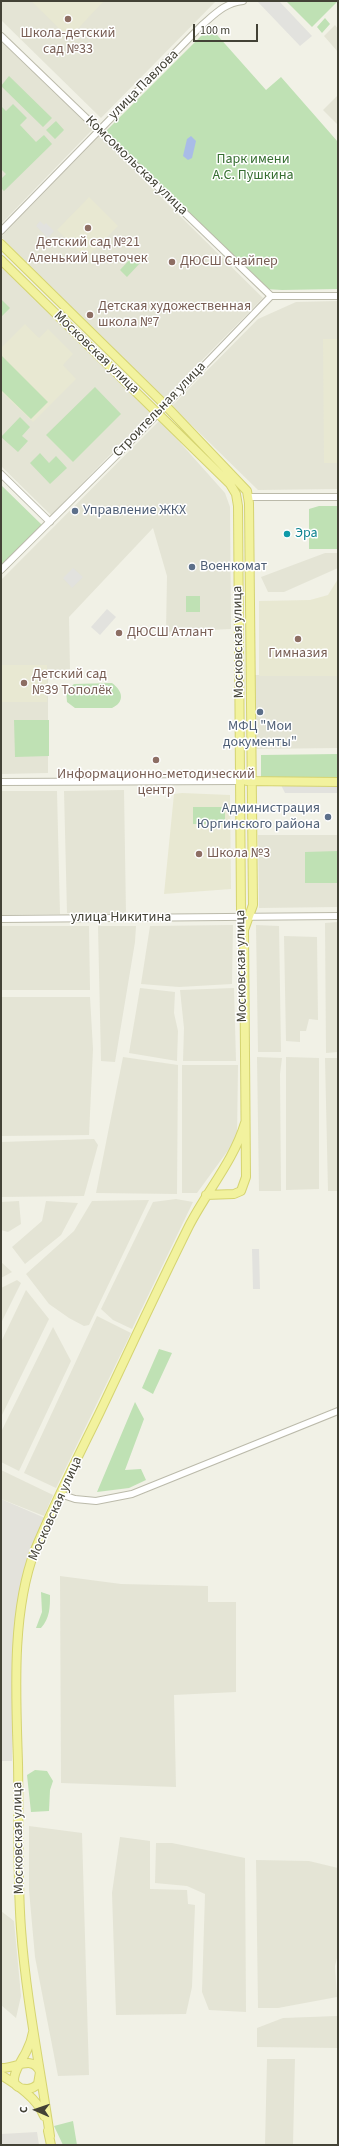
<!DOCTYPE html>
<meta charset="utf-8">
<style>
body{margin:0}
#map{position:relative;width:339px;height:2146px;overflow:hidden;background:#f1f1e6;font-family:"Source Sans 3",sans-serif}
canvas{display:block}
.frame{position:absolute;inset:0;border:2px solid #434236;pointer-events:none}
.north{position:absolute;left:16px;top:2090px;width:40px;height:40px;-webkit-text-stroke:3px #fff;paint-order:stroke;rotate:272deg;font-size:11px;font-weight:700;line-height:16px;text-align:center;color:#434236}
.north::after{content:'';display:block;margin:auto;width:14px;height:18px;background:#434236;clip-path:polygon(50% 0,100% 100%,50% 72%,0 100%)}
.scale{position:absolute;left:193px;top:24px;width:65px;height:18px;box-sizing:border-box;border:2px solid #434236;border-top:0;padding-left:5px;font-size:12px;line-height:14px;white-space:nowrap;color:#434236;-webkit-text-stroke:3px #fff;paint-order:stroke}
</style>
<div id="map">
<canvas width="339" height="2146"></canvas>
<div class="frame"></div>
<div class="north">С</div>
<div class="scale">100 m</div>
</div>
<script>
const g = document.querySelector('canvas').getContext('2d');
g.lineJoin = 'round';
function fillPath(path, color) { g.fillStyle = color; g.fill(path, 'evenodd'); }
function trace(path, color, width, dash) { g.strokeStyle = color; g.lineWidth = width; g.lineCap = dash ? 'butt' : 'round'; g.setLineDash(dash || []); g.stroke(path); }
function label(font, color, halo, rows, align = 'center') {
  g.font = font + ' "Source Sans 3",sans-serif'; g.lineWidth = 3; g.setLineDash([]); g.textBaseline = 'middle'; g.strokeStyle = halo; g.fillStyle = color; for (const [text, x, y, turn = 0] of rows) {
    g.save(); g.translate(x, y); g.rotate((+turn || 0) * Math.PI / 180); g.textAlign = isNaN(turn) ? turn : align; if (halo) g.strokeText(text, 0, 0); g.fillText(text, 0, 0); g.restore();
  }
}
const residential = new Path2D(`
 M1,1H216L101,118L1,20Z
 M335,25L338,29V52L324,36Z
 M1,39L93,129L1,224Z
 M338,95V125L323,110Z
 M99,136L263,298L164,399L1,237Z
 M1,263L152,412L51,515L1,466Z
 M338,301V489L258,490L172,406L258,319L296,302Z
 M160,420L225,493L230,507L231,629L166,632L167,576L153,528L69,617L70,671L48,672V773L1,774V580Z
 M325,553H338V568L284,592H268L261,577Z
 M255,675H338V748L255,749Z
 M124,790L126,914L67,913L64,791Z
 M1,791H57L60,914L1,915Z
 M258,835H338V907L259,908Z
 M338,922V1052L326,1053L325,923Z
 M233,925L232,984L179,987L141,984L150,926Z
 M256,925L279,926L281,1052H258Z
 M1,926H89L90,990H1Z
 M98,926H136L135,942L115,1062L101,1061Z
 M284,936L317,937L318,1020L309,1019L306,1031H300V1042L286,1041Z
 M140,988L175,992L174,1013L178,1031L177,1061L129,1053Z
 M234,988L236,1061H183L184,1028L180,990Z
 M1,997H90L93,1049L89,1135L1,1136Z
 M123,1057L178,1065L177,1194L96,1193Z
 M257,1057L282,1058L280,1074L281,1191H259Z
 M286,1057L319,1058V1189L286,1190Z
 M325,1058H338V1191H328Z
 M182,1065H238L237,1138L197,1193H182Z
 M94,1139L98,1145L84,1196L1,1197V1142Z
 M176,1199L193,1202L132,1329L113,1320L101,1309L153,1202Z
 M149,1200L89,1325L84,1326L69,1318L49,1304L26,1274L74,1231L92,1201Z
 M19,1201L21,1224L8,1232L1,1230V1202Z
 M46,1201L78,1203L61,1235L25,1264L12,1247L42,1221Z
 M1,1262L12,1272L1,1278Z
 M17,1280L21,1283L1,1323V1288Z
 M26,1290L49,1319L1,1417V1342Z
 M97,1316L131,1333L56,1488L24,1473Z
 M53,1327L71,1361L19,1471L1,1462V1432Z
 M1,1470L53,1495L44,1516L1,1499Z
 M60,1576L121,1584L208,1586V1602H236V1692L174,1695L176,1787L61,1783Z
 M29,1826L82,1833L89,2075L58,2076L35,1957L29,1890Z
 M120,1837L150,1841V1889L187,1890L188,1904L195,1905L192,1987L186,2014L116,2015L112,1893Z
 M156,1843H172L245,1858L246,2012L209,2010L202,1992L205,1894L187,1886L155,1883Z
 M256,1860L309,1861L338,1868V1954L335,1966L337,1997L278,2008H258Z
 M1,1911L14,1921L21,1996L16,2018L1,2005Z
 M337,2016V2048L257,2047V2028L283,2018Z
 M267,2059H295L293,2145H265Z`);
const industrial = new Path2D(`
 M1,1499L45,1518L19,1596L14,1626L12,1761H1Z
 M37,2132L39,2145H1V2134Z`);
const education = new Path2D(`
 M31,1H104L69,38Z
 M89,197L118,226L86,258L57,230Z
 M25,324L39,338L48,329L73,354L63,365L76,379L33,422L1,392V348Z
 M323,339H338V463H324Z
 M338,579V676H259V601L310,600L328,595Z
 M1,665H47V702H1Z
 M182,793L230,795L231,889L164,894L174,794Z`);
const green = new Path2D(`
 M286,1H338L312,27Z
 M325,18L330,24L322,33L317,27Z
 M210,27L266,90L281,77L338,142V289L282,290L265,289L105,132Z
 M9,76L52,118L43,127L1,86Z
 M13,104L27,118L20,125L36,142L44,135L52,144L4,191L1,188V179L6,174L1,169V106L6,111Z
 M56,121L64,130L55,139L46,130Z
 M134,255L141,262L127,277L120,270Z
 M1,299L10,308L1,317Z
 M1,355L48,402L31,419L1,390Z
 M95,387L121,414L73,462L46,435Z
 M20,417L30,427L22,436L28,441L18,452L1,437Z
 M40,453L49,463L56,456L67,468L50,484L30,463Z
 M1,485L42,525L1,567Z
 M319,506H338V549H309V509Z
 M186,596H200V612H186Z
 M112,683C123,691 125,702 112,708H75L67,702L66,690L74,684Z
 M14,720H49V756L15,757Z
 M338,754V777H261V755Z
 M193,807H225V824H193Z
 M338,851V883H305V852Z
 M159,1349L172,1353L153,1394L142,1388Z
 M135,1402L144,1419L125,1470L141,1469L146,1480L129,1488L97,1492Z
 M41,1592L50,1595C50,1607 50,1618 41,1628H36L42,1612Z
 M35,1770L47,1771L53,1781L50,1790L49,1811L31,1812L27,1775Z
 M73,2121L77,2145H63L54,2126Z`);
const parking = new Path2D(`
 M257,1H279L312,36L300,46Z
 M40,221L44,225L46,223L54,231L48,238L36,226Z
 M73,568L83,577L72,588L63,578Z
 M107,609L116,617L100,635L91,627Z
 M338,784V793H285L281,785Z
 M252,1249H259L260,1289H253Z`);
const water = new Path2D(`
 M191,136L196,141L192,158L188,160L183,156L187,139Z`);
const minor = new Path2D(`
 M1,36L271,296
 M1,231L202,25C216,13 225,3 243,1
 M1,474L50,522
 M249,497H338
 M1,570L141,431L271,296H338
 M1,782L240,781
 M1,919L338,916
 M60,1494L75,1499L96,1501L132,1494L338,1411`);
const major = new Path2D(`
 M1,244L165,405L247,491L249,503L253,905L244,930
 M1,260L230,484L236,494L238,506L241,912L244,930L246,1177L241,1191L234,1194L206,1195
 M247,781L338,782
 M1,2068C15,2069 33,2054 40,2072L38,2084C35,2087 32,2089 27,2089C0,2088 23,2060 27,2050C30,2044 32,2038 33,2032
 M1,2075C17,2085 37,2098 44,2116
 M48,2131L51,2145
 M50,2136C40,2067 26,1998 21,1929C17,1874 19,1818 18,1763C16,1696 11,1613 35,1550C54,1504 77,1459 99,1414C129,1351 158,1288 189,1226C207,1191 234,1160 245,1123`);
const markers = [
 [68,19,4,"#8d6e63"],
 [88,228,4,"#8d6e63"],
 [172,262,4,"#8d6e63"],
 [90,315,4,"#8d6e63"],
 [75,511,4,"#5c6f8a"],
 [287,534,4,"#0f9aa8"],
 [192,567,4,"#5c6f8a"],
 [119,633,4,"#8d6e63"],
 [298,639,4,"#8d6e63"],
 [24,683,4,"#8d6e63"],
 [260,712,4,"#5c6f8a"],
 [156,760,4,"#8d6e63"],
 [328,817,4,"#5c6f8a"],
 [199,854,4,"#8d6e63"]
];
const educationNames = [
 ["Школа-детский",68,34,"center"],
 ["сад №33",68,50,"center"],
 ["Детский сад №21",88,243,"center"],
 ["Аленький цветочек",88,259,"center"],
 ["ДЮСШ Снайпер",180,262],
 ["Детская художественная",98,307],
 ["школа №7",98,323],
 ["ДЮСШ Атлант",127,633],
 ["Гимназия",298,654,"center"],
 ["Детский сад",32,675],
 ["№39 Тополёк",32,691],
 ["Информационно-методический",156,775,"center"],
 ["центр",156,791,"center"],
 ["Школа №3",207,854]
];
const streetNames = [
 ["улица Павлова",144,85,-45],
 ["Комсомольская улица",136,166,44],
 ["Московская улица",96,353,44],
 ["Строительная улица",160,410,-46],
 ["Московская улица",239,642,-91],
 ["улица Никитина",121,918],
 ["Московская улица",242,966,-91],
 ["Московская улица",56,1509,-66],
 ["Московская улица",19,1838,-91]
];
const parkNames = [
 ["Парк имени",253,160],
 ["А.С. Пушкина",253,176]
];
const serviceNames = [
 ["Управление ЖКХ",83,511],
 ["Военкомат",200,567],
 ["МФЦ \"Мои",260,727,"center"],
 ["документы\"",260,743,"center"],
 ["Администрация",320,809,"right"],
 ["Юргинского района",320,825,"right"]
];
const cultureNames = [
 ["Эра",295,534]
];
fillPath(residential, '#e4e4d5');
fillPath(industrial, '#e3e2db');
fillPath(education, '#e8e8d2');
fillPath(green, '#bfe1b4');
fillPath(parking, '#e2e2de');
fillPath(water, '#a9bce7');
trace(minor, '#bbbaaa', 8);
trace(major, '#d5d471', 10);
trace(minor, '#fff', 6);
trace(major, '#f2f29e', 8);
for (const [x, y, r, color] of markers) { const dot = new Path2D(); dot.arc(x, y, r, 0, 2 * Math.PI); g.fillStyle = color; g.fill(dot); trace(dot, '#fff', 1.5); }
label('14px', '#785e54', '#fff', educationNames, 'left');
label('14px', '#434236', '#fff', streetNames);
label('14px', '#366e31', '#fff', parkNames);
label('14px', '#4e5e75', '#fff', serviceNames, 'left');
label('14px', '#0d838f', '#fff', cultureNames, 'left');
</script>
